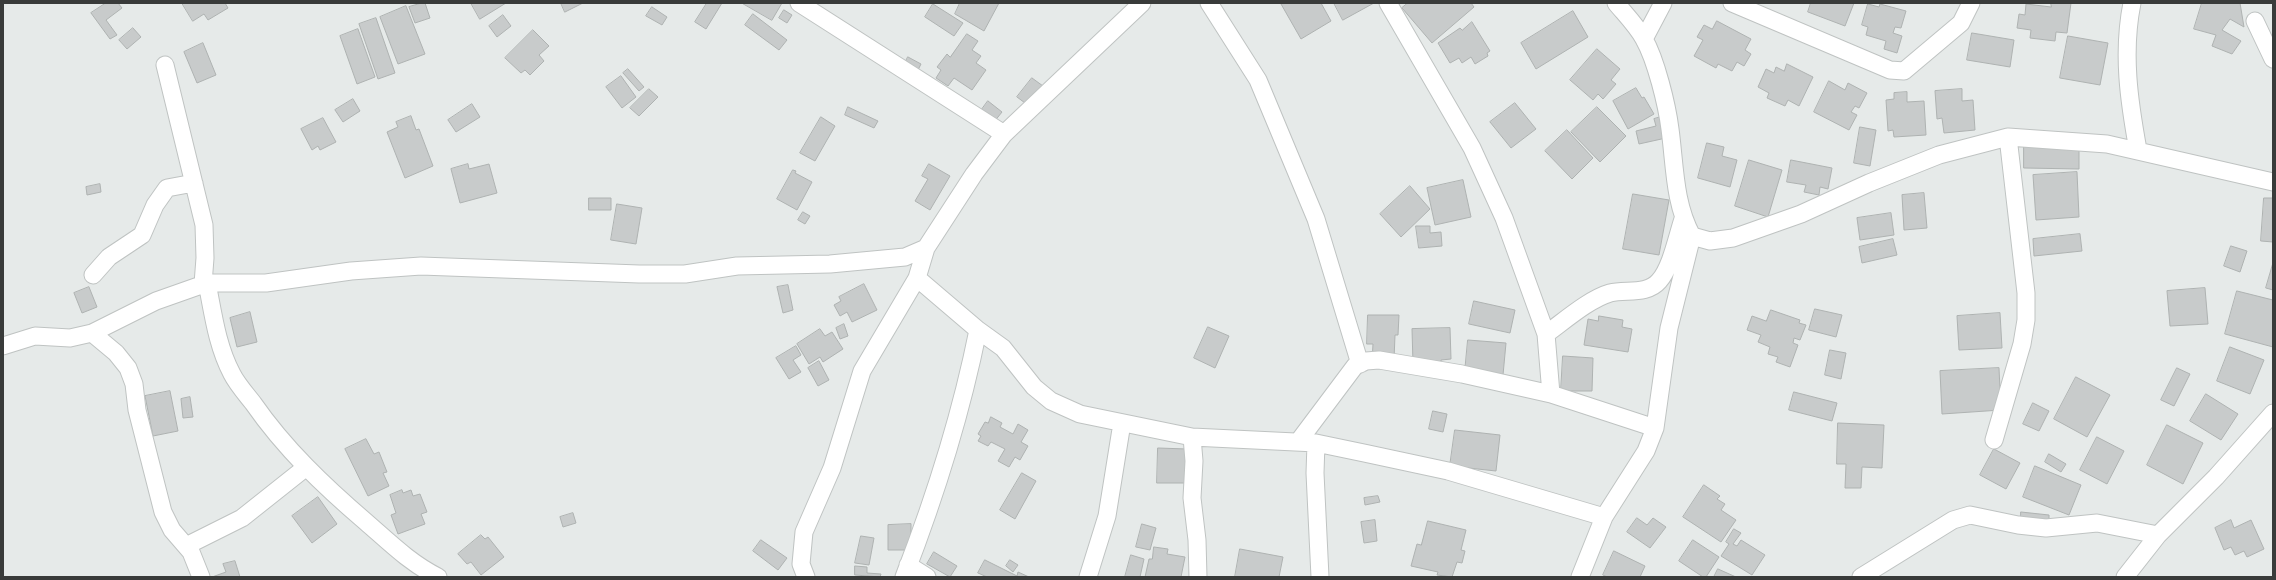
<!DOCTYPE html>
<style>
body{margin:0}
#map{position:relative;width:2276px;height:580px;overflow:hidden;background:#e6eae9;font-family:Karla,sans-serif}
canvas{display:block}
.frame{position:absolute;inset:0;border:4px solid #393b3a;pointer-events:none}
</style>
<div id="map">
<canvas width="2276" height="580"></canvas>
<div class="frame"></div>
</div>
<script>
const g = document.querySelector('canvas').getContext('2d');
g.lineJoin = 'round';
function fillPath(path, color) { g.fillStyle = color; g.fill(path, 'evenodd'); }
function trace(path, color, width, dash) { g.strokeStyle = color; g.lineWidth = width; g.lineCap = dash ? 'butt' : 'round'; g.setLineDash(dash || []); g.stroke(path); }
const building = new Path2D(`
 M106,3H118L122,8L106,20L117,35L110,39L91,13Z
 M182,3H225L228,8L208,20L204,14L193,21Z
 M422,3H425L430,18L415,23L409,7Z
 M471,3H506L480,19Z
 M561,3H583L565,12Z
 M707,3H722L706,29L695,22Z
 M742,3H782L772,20Z
 M960,3H999L984,31L955,14Z
 M1321,3L1331,21L1301,39L1281,4Z
 M1334,3H1374L1343,20Z
 M1408,3H1471L1474,7L1432,43L1402,8Z
 M1811,3H1854L1845,26L1808,12Z
 M2051,3H2071L2067,33L2056,32L2055,41L2030,38L2031,30L2017,28L2019,14L2025,15L2026,4L2051,7Z
 M2202,3H2240L2244,27L2230,19L2222,30L2241,41L2232,54L2212,46L2216,35L2194,29Z
 M933,4L963,23L954,36L925,17Z
 M1868,4L1879,7L1880,4L1906,11L1901,28L1895,27L1893,33L1902,36L1897,53L1884,49L1886,41L1866,35L1868,27L1862,25Z
 M406,6L425,54L398,64L380,17Z
 M652,7L667,17L662,25L646,16Z
 M784,10L792,15L787,23L779,18Z
 M1573,11L1588,37L1536,69L1521,43Z
 M753,14L787,40L779,50L745,25Z
 M503,15L511,26L497,37L489,26Z
 M376,18L395,73L378,79L359,24Z
 M1717,21L1751,39L1745,50L1751,54L1744,66L1737,62L1732,71L1718,64L1716,68L1694,56L1703,40L1697,37L1704,25L1712,29Z
 M1472,22L1490,51L1487,53L1488,56L1475,64L1471,57L1462,63L1459,58L1450,63L1438,43L1460,28L1462,30Z
 M133,28L141,37L127,49L119,40Z
 M358,29L375,77L357,84L340,36Z
 M533,30L549,46L539,55L544,61L530,75L525,70L521,73L505,58Z
 M1972,33L2014,40L2010,67L1967,60Z
 M967,34L978,41L972,50L981,56L976,63L986,70L972,90L954,78L948,86L936,78L941,70L937,67L947,54L950,57Z
 M2068,36L2108,43L2100,85L2060,78Z
 M203,43L216,75L197,83L184,52Z
 M1597,49L1620,69L1611,80L1616,84L1603,99L1598,94L1593,100L1570,80Z
 M908,57L921,64L916,74L903,67Z
 M1787,64L1813,77L1799,106L1788,100L1785,106L1767,98L1769,93L1758,87L1766,69L1774,73L1776,67L1784,71Z
 M628,69L644,87L639,91L623,73Z
 M621,76L636,97L622,108L606,87Z
 M1032,78L1043,86L1029,106L1017,97Z
 M1829,81L1845,90L1848,83L1867,93L1859,108L1855,106L1851,112L1857,115L1849,130L1814,112Z
 M1636,88L1642,98L1644,97L1654,114L1628,129L1613,101Z
 M649,89L658,97L639,116L630,108Z
 M1962,89V101L1973,100L1975,130L1944,133L1942,118L1937,119L1935,91Z
 M1907,92V102L1924,101L1926,135L1894,137L1893,130L1888,131L1886,100L1894,99V93Z
 M353,99L360,111L343,122L335,110Z
 M988,101L1002,112L994,122L980,112Z
 M1515,103L1536,129L1511,148L1490,122Z
 M472,104L480,117L456,132L448,120Z
 M848,107L878,121L874,128L845,115Z
 M1597,107L1626,136L1600,162L1571,132Z
 M411,116L416,130L419,129L433,166L405,178L387,132L398,127L396,122Z
 M821,117L835,126L815,161L800,153Z
 M1661,117L1666,138L1639,144L1636,131L1656,126L1654,119Z
 M323,118L336,142L320,150L318,146L312,150L301,129Z
 M1860,127L1876,130L1870,166L1854,163Z
 M1567,130L1593,158L1572,179L1545,151Z
 M1707,143L1724,147L1722,156L1737,160L1730,187L1698,178Z
 M2024,144L2079,145V169L2024,168Z
 M1749,160L1782,170L1768,217L1735,206Z
 M1791,160L1832,168L1828,189L1820,187L1819,195L1804,192L1806,185L1787,182Z
 M468,164L469,169L489,164L497,193L460,203L451,169Z
 M929,164L950,176L930,210L915,201L928,179L922,176Z
 M793,170L796,171L795,173L812,182L797,210L777,199Z
 M2077,172L2079,217L2036,220L2033,175Z
 M1463,180L1471,217L1435,225L1427,188Z
 M100,184L101,192L87,195L86,187Z
 M1410,186L1430,209L1401,237L1380,214Z
 M1924,193L1927,228L1904,230L1902,195Z
 M1633,194L1669,200L1659,255L1623,249Z
 M589,198H611V210H589Z
 M2264,198H2273V242L2261,241Z
 M617,204L642,208L636,244L611,240Z
 M803,212L810,216L805,224L798,220Z
 M1891,213L1894,235L1860,240L1857,218Z
 M1416,226H1430V233L1441,232L1442,246L1419,248Z
 M2080,234L2082,251L2034,256L2033,239Z
 M1893,239L1897,255L1862,263L1859,247Z
 M2231,246L2247,251L2240,272L2224,266Z
 M2273,263V290L2266,288Z
 M864,284L877,310L852,322L847,312L840,316L834,305L841,301L839,297Z
 M788,285L793,310L783,313L777,287Z
 M89,287L97,307L82,313L74,293Z
 M2205,288L2208,324L2170,326L2167,291Z
 M2237,291L2273,300V347L2225,334Z
 M1474,301L1515,310L1510,333L1469,324Z
 M1815,309L1842,315L1836,337L1809,330Z
 M1771,310L1800,320L1799,323L1806,325L1800,340L1794,338L1793,343L1798,345L1790,367L1776,362L1778,357L1768,354L1770,347L1758,342L1761,335L1747,330L1752,316L1766,321Z
 M250,312L257,342L237,347L230,318Z
 M2000,313L2002,348L1959,350L1957,316Z
 M1368,315H1399L1398,335H1395L1394,360H1372L1373,344H1367Z
 M1599,316L1623,320L1622,327L1632,329L1628,352L1584,345L1588,319L1598,321Z
 M844,324L848,336L840,339L836,328Z
 M1208,327L1229,336L1215,368L1194,358Z
 M1450,328L1451,359L1441,360V363L1413,364L1412,329Z
 M820,329L825,336L832,332L843,349L823,362L820,357L809,364L797,344Z
 M1468,340L1506,343L1503,375L1465,372Z
 M796,346L801,355L793,360L801,372L789,379L776,358Z
 M2230,347L2264,360L2250,394L2217,381Z
 M1830,350L1846,353L1841,379L1825,375Z
 M1563,356L1593,358L1592,391H1561Z
 M819,361L829,380L818,386L808,368Z
 M1999,368L2001,410L1942,414L1940,371Z
 M2177,368L2190,374L2174,406L2161,400Z
 M2076,377L2110,395L2087,437L2054,419Z
 M170,391L178,431L153,436L145,396Z
 M1794,392L1837,403L1832,421L1789,410Z
 M2206,394L2238,414L2221,440L2190,421Z
 M190,397L193,417L183,418L181,399Z
 M2033,403L2049,411L2039,431L2023,424Z
 M1433,411L1447,414L1443,432L1429,429Z
 M991,417L1002,423L1000,427L1013,434L1018,424L1028,430L1021,442L1028,446L1020,460L1015,457L1009,467L998,461L1005,449L991,442L988,446L978,441L981,436L978,434L985,422L988,423Z
 M1838,423L1884,425L1882,468L1862,467L1861,488H1845L1846,464H1837Z
 M2167,425L2203,443L2183,484L2147,465Z
 M1455,430L1500,435L1496,471L1450,466Z
 M2097,437L2124,451L2107,484L2080,470Z
 M366,439L374,454L379,452L387,472L383,473L389,486L368,496L345,449Z
 M1158,448L1187,449L1186,483H1157Z
 M1994,449L2020,463L2006,489L1980,475Z
 M2049,454L2066,464L2061,472L2045,462Z
 M2035,466L2081,485L2069,515L2023,497Z
 M1022,473L1036,481L1015,519L1000,510Z
 M1704,485L1720,496L1717,499L1725,504L1721,510L1736,520L1721,542L1683,517Z
 M402,490L403,493L411,490L413,496L420,494L427,512L421,514L425,524L398,534L391,515L396,513L390,495Z
 M1378,496L1380,502L1365,505L1364,498Z
 M318,497L337,524L312,543L292,516Z
 M2021,512L2049,515V523L2021,520Z
 M573,513L576,523L563,527L560,517Z
 M1637,518L1647,525L1653,518L1666,527L1650,548L1627,532Z
 M1375,520L1377,541L1364,543L1361,522Z
 M2231,520L2234,528L2251,520L2264,549L2247,557L2244,551L2235,555L2231,547L2224,550L2215,528Z
 M1428,521L1466,530L1461,550L1465,551L1462,563L1457,562L1452,577L1437,575L1438,572L1411,566L1417,544L1421,545Z
 M911,524V550H888V525Z
 M1142,524L1156,528L1150,550L1136,547Z
 M1734,529L1741,533L1733,544L1737,546L1741,540L1765,555L1752,575L1721,556L1729,544L1726,542Z
 M481,535L485,539L488,537L504,557L481,575L471,562L467,564L458,554Z
 M861,536L874,538L869,565L855,563Z
 M761,540L787,558L778,570L753,551Z
 M1693,540L1719,557L1706,577H1703L1679,561Z
 M1154,547L1168,549L1167,554L1185,557L1181,577H1145L1149,559H1152Z
 M1240,549L1283,557L1279,577H1235Z
 M1614,551L1645,566L1640,577H1607L1603,575Z
 M934,552L957,566L950,577L927,564Z
 M1131,555L1144,559L1140,577H1125Z
 M985,560L1017,576L1018,572L1029,577H987L978,573Z
 M1010,560L1018,565L1013,572L1006,566Z
 M235,561L240,577H212L226,572L223,564Z
 M855,566L867,567V573L881,574L880,577L855,575Z
 M1718,569L1736,577H1714Z`);
const street = new Path2D(`
 M799,3L1004,134
 M1209,3L1258,80L1316,219L1360,364
 M1388,3L1472,148L1504,218L1546,334L1551,394
 M1616,3C1625,14 1637,26 1644,39C1656,60 1667,105 1670,129C1675,166 1674,203 1692,236L1710,241L1733,238L1801,214L1869,183L1939,155L2008,137L2107,144L2273,182
 M1732,3L1890,70L1904,71L1961,23L1971,3
 M2132,3C2122,53 2129,101 2138,150
 M2255,21L2273,59
 M1644,39L1663,3
 M165,65L204,225L205,258L203,284
 M93,275L109,257L142,235L155,205L167,188L194,183
 M917,278L978,330L1003,348L1034,387L1051,401L1080,414L1192,437L1316,443L1364,453L1448,471L1604,517
 M207,283C213,313 217,346 232,374C237,384 246,394 253,403C285,449 324,486 366,522C389,542 410,563 438,577
 M92,333L116,353L128,368L134,384L137,410L163,512L172,530L191,552L201,577
 M1546,334C1563,322 1589,299 1610,293C1626,289 1647,295 1659,281C1671,268 1677,237 1683,219
 M3,346L35,336L70,338L92,333L156,301L207,283H266L351,271L421,266L639,274H685L737,266L830,264L905,257L926,248L974,174L1004,134L1142,3
 M1192,437L1194,461L1192,498L1197,540L1198,577
 M1994,440L2022,344L2026,320V293L2008,137
 M1298,442L1355,366L1366,361L1379,360L1462,374L1551,394L1655,428
 M1316,443L1315,473L1320,577
 M186,546L242,518L305,468
 M908,565L927,577
 M806,577L801,564L804,532L832,468L862,371L917,278L926,248
 M904,577C935,497 961,415 978,330
 M1088,577L1107,516L1122,423
 M1580,577L1604,517L1646,451L1655,428L1669,328L1692,236
 M1861,577L1953,520L1970,515L2018,525L2046,528L2097,523L2158,535
 M2125,577L2158,535L2216,477L2273,413`);
fillPath(building, '#c8cbcb');
trace(building, '#aeb2b1', 1);
trace(street, '#bfc3c2', 19);
trace(street, '#fff', 17);
</script>
